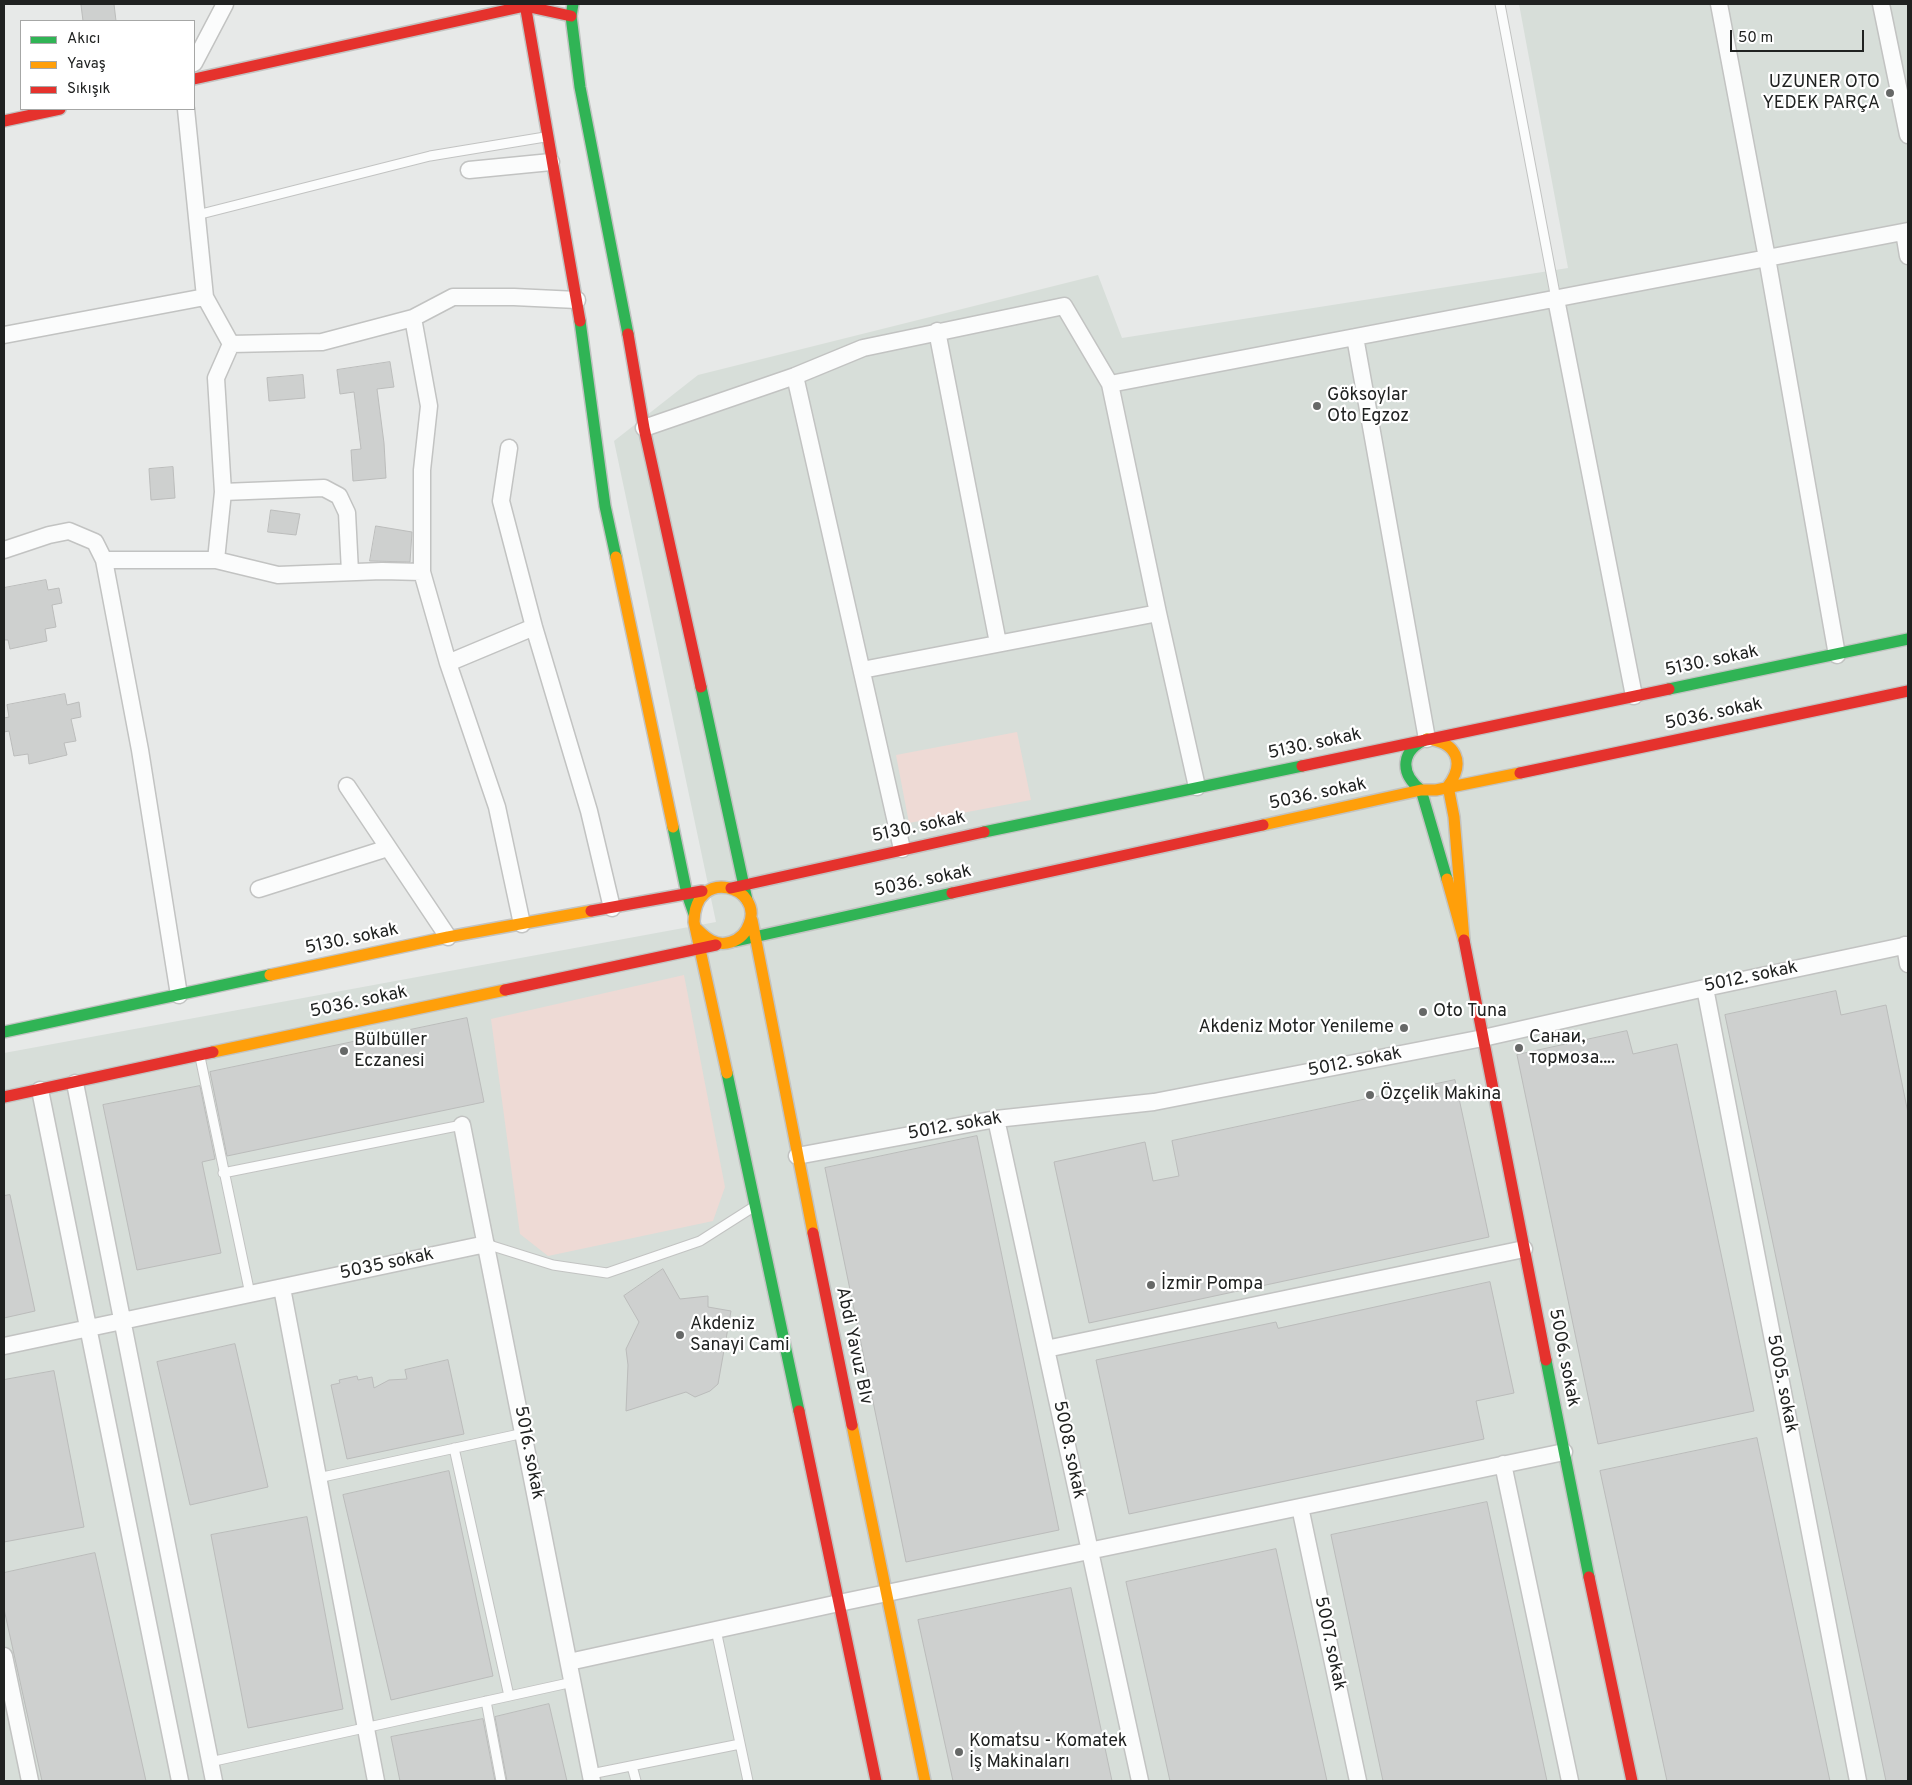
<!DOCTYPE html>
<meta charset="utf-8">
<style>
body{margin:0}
#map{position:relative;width:1912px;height:1785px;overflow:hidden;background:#e7e9e8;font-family:Overpass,sans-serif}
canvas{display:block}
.frame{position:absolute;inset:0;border:5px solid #202221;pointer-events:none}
.legend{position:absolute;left:20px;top:20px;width:175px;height:90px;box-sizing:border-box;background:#fff;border:1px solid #a6a7a6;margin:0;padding:6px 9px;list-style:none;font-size:15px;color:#202221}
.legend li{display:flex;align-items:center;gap:10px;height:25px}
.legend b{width:25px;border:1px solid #a6a7a6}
.scale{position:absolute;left:1730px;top:30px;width:134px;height:22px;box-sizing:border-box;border:2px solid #202221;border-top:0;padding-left:6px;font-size:15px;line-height:18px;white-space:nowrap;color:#202221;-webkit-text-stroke:4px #fff;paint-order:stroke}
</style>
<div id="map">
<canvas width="1912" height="1785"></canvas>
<div class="frame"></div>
<ul class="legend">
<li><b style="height:6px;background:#30b455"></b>Akıcı</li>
<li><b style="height:6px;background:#ff9f0a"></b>Yavaş</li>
<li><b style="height:6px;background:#e5322d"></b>Sıkışık</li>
</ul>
<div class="scale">50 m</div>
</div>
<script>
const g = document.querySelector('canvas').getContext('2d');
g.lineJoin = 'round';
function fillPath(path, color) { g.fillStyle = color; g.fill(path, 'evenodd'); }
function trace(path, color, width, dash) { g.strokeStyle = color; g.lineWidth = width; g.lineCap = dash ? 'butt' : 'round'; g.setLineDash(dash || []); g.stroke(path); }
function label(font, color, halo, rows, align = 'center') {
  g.font = font + ' Overpass,sans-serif'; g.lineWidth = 4.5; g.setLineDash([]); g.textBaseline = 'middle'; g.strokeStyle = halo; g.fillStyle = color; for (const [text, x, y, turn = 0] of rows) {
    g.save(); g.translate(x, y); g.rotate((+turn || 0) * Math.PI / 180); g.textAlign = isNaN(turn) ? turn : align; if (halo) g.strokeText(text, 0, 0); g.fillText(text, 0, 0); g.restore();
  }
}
const built = new Path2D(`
 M1519,4H1908V1781H4V1053L716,922L614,441L698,375L1098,275L1122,338L1568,268Z`);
const green = new Path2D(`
 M1017,732L1031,800L909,823L896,755Z
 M684,975L725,1187L713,1221L548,1256L520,1234L491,1019Z`);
const building = new Path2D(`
 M89,4H114L116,21H83L81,5Z
 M390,362L394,387L377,389L384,443L386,478L353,481L351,450L361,449L354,392L340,394L337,370Z
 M303,375L305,398L269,401L267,378Z
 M173,467L175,498L151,500L149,469Z
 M271,510L300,514L296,535L268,532Z
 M376,526L412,532L410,562L370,561Z
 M46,580L48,590L59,588L62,603L52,605L56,627L45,629L47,641L10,649L8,640H4V588Z
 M65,694L67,705L79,702L81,717L71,719L76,741L64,743L67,755L29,764L28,754L14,756L9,731L4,732V718L9,717L7,705Z
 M1836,991L1841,1015L1886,1005L1908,1113V1781H1886L1725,1015Z
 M467,1018L484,1102L227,1156L210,1072Z
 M1627,1031L1633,1054L1677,1044L1754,1411L1598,1444L1517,1055Z
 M1455,1080L1489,1237L1089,1323L1054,1162L1145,1142L1153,1181L1179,1176L1172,1141Z
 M200,1086L215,1159L202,1162L221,1253L137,1270L103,1105Z
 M977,1136L1059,1530L906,1562L825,1168Z
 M10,1195L35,1311L4,1318V1196Z
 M663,1269L680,1299L708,1296V1307L731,1311L718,1384L710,1391L695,1397L686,1392L626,1411L628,1365L626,1349L639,1322L624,1296Z
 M1490,1282L1514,1393L1476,1401L1484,1439L1129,1514L1096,1360L1276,1322L1278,1328Z
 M235,1344L268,1487L190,1505L157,1362Z
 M448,1360L464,1434L347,1459L331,1385L340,1383L339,1380L357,1376L358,1380L372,1377L374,1388L389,1380L407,1379L405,1370Z
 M54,1371L84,1527L4,1542V1380Z
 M1757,1438L1830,1781H1667L1600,1471Z
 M449,1471L493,1676L391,1700L343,1495Z
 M1487,1502L1547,1781H1383L1331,1535Z
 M307,1517L343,1709L248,1728L211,1535Z
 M1276,1549L1327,1781H1170L1126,1582Z
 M95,1553L146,1781H42L4,1609V1573Z
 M1071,1588L1112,1781H953L918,1620Z
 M549,1704L567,1781H507L495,1717Z
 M483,1719L495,1781H400L391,1737Z`);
const lane = new Path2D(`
 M1500,4L1556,299
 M197,215L430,156L545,137
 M200,1057L250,1294
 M223,1173L462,1125
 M486,1244L553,1265L607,1273L700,1241L755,1206
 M454,1448L509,1696
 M318,1478L524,1433
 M716,1630L748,1781
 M486,1701L501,1781
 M210,1762L573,1682
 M632,1766L636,1781
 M591,1774L740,1744`);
const street = new Path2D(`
 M1719,4L1767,258L1837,655
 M1881,4L1908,135
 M194,63L225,4
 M186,109L205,297L231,344L322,342L413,318L453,297H514L577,300
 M469,170L551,162
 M1904,232L1908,256
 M1556,299L1634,696
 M413,318L429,406L422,470V572L448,663L497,807L522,924
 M937,331L998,643
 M4,335L205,297
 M1355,337L1427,739
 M795,376L902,849
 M1110,384L1908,231
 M644,428L795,376L863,348L1064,306L1110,384L1158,613L1197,787
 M509,448L501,501L534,627L589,811L612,908
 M223,492L324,488L339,496L347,513L350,572
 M4,550L49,535L69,531L95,542L104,560L140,750L179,995
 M104,560H216L278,575L382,571L422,572
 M216,560L223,492L216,378L231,344
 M448,663L534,627
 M862,670L1158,613
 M347,786L448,937
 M259,889L388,848
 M1905,945L1908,964
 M1705,988L1858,1781
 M75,1083L214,1781
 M40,1090L180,1781
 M996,1119L1140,1781
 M462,1125L592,1781
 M797,1156L996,1119L1154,1102L1483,1038L1705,988L1908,945
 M282,1288L376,1781
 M4,1346L486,1244
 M1046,1349L1524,1249
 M1503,1464L1570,1781
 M1300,1507L1358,1781
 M4,1656L30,1781
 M569,1662L839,1603L1564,1452`);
const fast = new Path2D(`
 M573,4L571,16L580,87L628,334
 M580,321L605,506L616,557
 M701,687L747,900
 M1669,689L1908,639
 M1427,739C1401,750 1399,773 1421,790L1447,879
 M673,827L687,894L694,914
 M984,832L1302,766
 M736,941L952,893
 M4,1032L270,975
 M727,1073L799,1411
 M1546,1360L1589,1577`);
const slow = new Path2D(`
 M616,557L673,827
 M1427,739C1456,742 1466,762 1448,786L1454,817L1464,940L1447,879
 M1263,825L1421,790H1436L1520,773
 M752,920L813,1233
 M697,929C706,938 716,947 731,942C740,939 746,933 749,924C764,887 695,865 694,922L727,1073
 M270,975L448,937L591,911
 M213,1052L505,990
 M852,1425L925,1781`);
const jam = new Path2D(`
 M525,4L580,321
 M194,79L525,6L571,16
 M4,121L60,109
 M628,334L644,428L701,687
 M1302,766L1669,689
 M1520,773L1908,691
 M731,888L984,832
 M952,893L1263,825
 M591,911L702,891
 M1464,940L1546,1360
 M505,990L716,945
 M4,1097L213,1052
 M813,1233L852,1425
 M799,1411L876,1781
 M1589,1577L1632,1781`);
const markers = [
 [1890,93,5,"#666867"],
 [1317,406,5,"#666867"],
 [1423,1012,5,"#666867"],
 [1404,1028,5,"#666867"],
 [1519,1048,5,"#666867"],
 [344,1051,5,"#666867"],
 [1370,1095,5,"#666867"],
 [1151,1285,5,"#666867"],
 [680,1335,5,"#666867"],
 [959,1752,5,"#666867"]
];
const poiNames = [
 ["UZUNER OTO",1880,83,"right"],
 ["YEDEK PARÇA",1880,104,"right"],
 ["Göksoylar",1327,396],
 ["Oto Egzoz",1327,417],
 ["Oto Tuna",1433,1012],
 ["Akdeniz Motor Yenileme",1394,1028,"right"],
 ["Санаи,",1529,1038],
 ["тормоза....",1529,1059],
 ["Bülbüller",354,1041],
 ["Eczanesi",354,1062],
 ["Özçelik Makina",1380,1095],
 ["İzmir Pompa",1161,1285],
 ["Akdeniz",690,1325],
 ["Sanayi Cami",690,1346],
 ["Komatsu - Komatek",969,1742],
 ["İş Makinaları",969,1763]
];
const streetNames = [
 ["5130. sokak",1712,662,-12],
 ["5036. sokak",1714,715,-12],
 ["5130. sokak",1315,745,-12],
 ["5036. sokak",1318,795,-12],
 ["5130. sokak",919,828,-12],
 ["5036. sokak",923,882,-12],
 ["5130. sokak",352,940,-12],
 ["5012. sokak",1751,978,-12],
 ["5036. sokak",359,1003,-12],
 ["5012. sokak",1355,1063,-11],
 ["5012. sokak",955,1127,-10],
 ["5035 sokak",387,1265,-12],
 ["Abdi Yavuz Blv",853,1346,78],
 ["5006. sokak",1563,1358,79],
 ["5005. sokak",1781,1384,79],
 ["5008. sokak",1068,1450,78],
 ["5016. sokak",528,1453,79],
 ["5007. sokak",1329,1644,78]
];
fillPath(built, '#d7ded9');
fillPath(green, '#eedad5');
fillPath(building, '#ced0cf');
trace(building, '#bbbcbb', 1);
trace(lane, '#c2c3c2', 11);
trace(street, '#c2c3c2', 19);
trace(fast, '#c2c3c2', 14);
trace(slow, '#c2c3c2', 14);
trace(jam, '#c2c3c2', 14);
trace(lane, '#fbfcfc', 9);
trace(street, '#fbfcfc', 16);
trace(fast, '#30b455', 11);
trace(slow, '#ff9f0a', 11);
trace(jam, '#e5322d', 11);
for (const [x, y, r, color] of markers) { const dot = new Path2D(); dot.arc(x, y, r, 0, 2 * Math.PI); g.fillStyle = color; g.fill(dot); trace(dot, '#fff', 2); }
label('18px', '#202221', '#fff', poiNames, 'left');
label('18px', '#202221', '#fff', streetNames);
</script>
